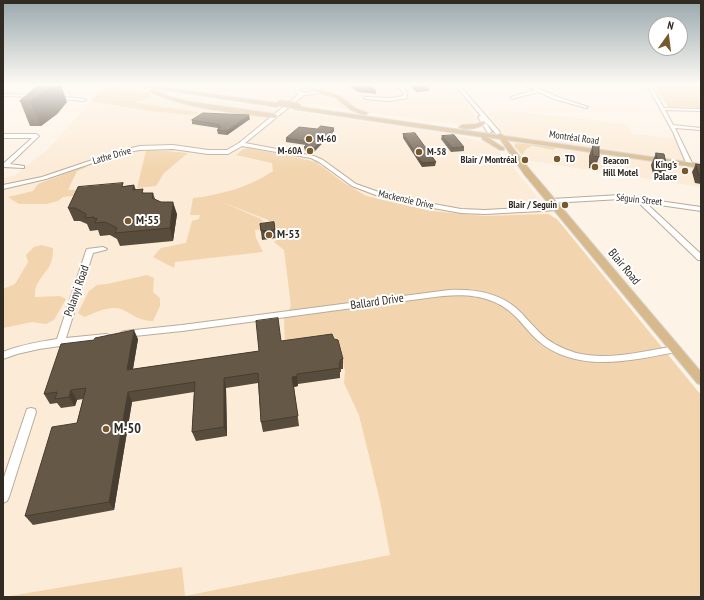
<!DOCTYPE html>
<meta charset="utf-8">
<style>
body{margin:0}
#map{position:relative;width:704px;height:600px;overflow:hidden;background:#fdf3e7;font-family:"PT Sans Narrow",sans-serif}
canvas{display:block}
.frame{position:absolute;inset:0;border:4px solid #312b23;pointer-events:none}
.north{position:absolute;left:648px;top:16px;width:40px;height:40px;box-sizing:border-box;background:#fff;border:1px solid #adaaa7;border-radius:50%;rotate:14deg;font-size:11px;font-weight:700;line-height:16px;text-align:center;color:#312b23}
.north::after{content:'';display:block;margin:auto;width:14px;height:18px;background:#77592d;clip-path:polygon(50% 0,100% 100%,50% 72%,0 100%)}
</style>
<div id="map">
<canvas width="704" height="600"></canvas>
<div class="frame"></div>
<div class="north">N</div>
</div>
<script>
const g = document.querySelector('canvas').getContext('2d');
g.lineJoin = 'round';
function fillPath(path, color) { g.fillStyle = color; g.fill(path, 'evenodd'); }
function trace(path, color, width, dash) { g.strokeStyle = color; g.lineWidth = width; g.lineCap = dash ? 'butt' : 'round'; g.setLineDash(dash || []); g.stroke(path); }
function label(font, color, halo, rows, align = 'center') {
  g.font = font + ' "PT Sans Narrow",sans-serif'; g.lineWidth = 4; g.setLineDash([]); g.textBaseline = 'middle'; g.strokeStyle = halo; g.fillStyle = color; for (const [text, x, y, turn = 0] of rows) {
    g.save(); g.translate(x, y); g.rotate((+turn || 0) * Math.PI / 180); g.textAlign = isNaN(turn) ? turn : align; if (halo) g.strokeText(text, 0, 0); g.fillText(text, 0, 0); g.restore();
  }
}
const built = new Path2D(`
 M104,85L433,131L487,142L504,156L701,399V597H3V178L14,176L47,150L71,124L88,103L94,92Z
 M178,85H454L474,114L478,123L466,125L435,122Z
 M512,111L626,124L633,134L682,139L693,167L701,169V187L525,160L487,113Z`);
const green = new Path2D(`
 M654,85H691L701,88V108L668,107Z
 M115,86L120,88V91H124L148,92L150,95L148,98L136,102L137,103L197,112L199,114L190,115L150,111L91,101L104,88Z
 M516,143L555,147V149L553,150L532,146L526,149L522,155L514,146Z
 M248,148L295,157L316,162L341,181L366,196L400,204L431,211L485,216L548,214L557,219L701,395V597H4L182,567L185,596L390,555L380,501L359,415L344,383L345,371L337,339L285,346L284,319L291,306L284,250L274,242L278,239V229L268,220L222,202L261,219L269,228L255,230L256,238L263,252L175,262L174,268L153,257L161,248L186,243L192,221L199,219L200,215H190L193,198C220,195 250,187 273,171L272,163L236,155L243,149Z
 M146,151H166L188,153L164,173L156,186L137,188Z
 M83,167H87L77,171L68,190L92,189L89,194L63,197L58,201L47,204H19L8,197L33,191L38,184Z
 M41,245L53,248C54,269 42,272 36,287C35,289 35,294 35,297L60,296L66,299L54,320L46,324L32,322L3,328V289L15,284L28,262L26,255L34,247Z
 M147,275L154,278L153,292L160,298V306L153,321C138,321 133,314 121,309C109,305 95,313 84,317L78,313L89,291L97,285L107,284Z`);
const minor = new Path2D(`
 M303,85L316,86L321,90L315,94L304,95L245,143L314,156L323,160L356,184L390,196L461,209L485,210L558,206L561,208L558,210L485,214L461,213L389,200L352,186L319,162L311,158L242,146L228,154H208L173,149L140,150L122,153L46,179L3,189V185L42,177L119,151L140,146L173,145L208,150H227L239,143L299,94L295,92V88ZM305,87L314,88L316,90L308,93L298,91L299,89Z
 M395,85H400L407,92V98L390,101L366,99L364,98L366,97L390,98L403,96L404,93Z
 M455,85H459L500,132V134H496L484,120L492,132L488,133L478,117L481,116Z
 M524,85H530L558,97L588,107L586,108L554,99L539,92L511,99V97L535,90Z
 M647,85H651L664,108L701,109V111L665,110L673,125L701,128V130L675,128L693,165L692,166L687,165L673,132Z
 M695,85H701V88L696,86Z
 M3,94L37,95L39,96L37,97L3,96Z
 M55,96L84,99L86,100L84,101L53,98V97Z
 M3,134H36L39,136L10,164L24,166V168L4,167L3,164L32,138H3Z
 M620,195L640,198L642,197L645,199L701,207V211L646,203L701,254V260H698L641,205L639,202L620,199L552,203L549,201L552,199Z
 M103,247L107,249L105,250L93,253L66,338L106,334L109,335L110,337L109,339L39,349L17,354L3,359V352C20,345 38,342 57,339L86,251L87,249Z
 M449,290C473,289 497,292 516,308C524,315 531,324 539,332C548,342 563,349 576,353C609,361 644,351 676,346L679,347L680,349L679,351L676,352C638,359 599,369 562,355C540,346 533,336 518,319C493,292 460,293 427,298L182,331L125,337L122,336L121,334L122,332L125,331L182,325Z
 M31,408L35,409L36,412L9,497L7,501L3,503V480L26,412L27,409Z`);
const major = new Path2D(`
 M132,85H146L277,103L280,105L277,107Z
 M153,89L170,97L186,101L275,114L278,116L275,118C234,112 189,110 151,92L150,91Z
 M318,89L340,96L355,108L368,113L365,115L351,110L336,98L316,92L315,91Z
 M295,106L497,135L500,133L504,136L701,164V168L507,140L530,170L701,372V385L697,383L524,174L500,139L487,137L504,148V150H500L482,139V137L293,109V107Z
 M483,121L486,123C480,128 466,131 459,127L462,125L477,124Z`);
const majorBridge = new Path2D(`
 M280,103L298,106`);
const wall = new Path2D(`
 M350,85H371L376,91V94L358,92L352,88Z
 M410,85H429V91L416,92Z
 M20,101L67,102L57,114L41,126H30Z
 M250,119L227,135L218,134L217,130L218,129V128L192,124V120Z
 M334,131L313,153L305,151L304,147L306,145L286,142V138Z
 M403,134L436,162L435,166L422,167L403,138Z
 M442,136L464,147V151L451,152L441,139Z
 M593,144L599,157L595,169L589,168V156Z
 M656,153L667,168L662,179L654,178L651,165Z
 M696,164L701,165V184L695,183L692,172Z
 M134,185L136,190L144,193H153L155,199L177,214L173,241L120,246L117,239L110,235L100,236L98,230L90,231L87,224L80,221H74L68,208L124,186Z
 M274,222L276,238L262,240L260,224Z
 M138,339L133,369L259,351L281,341L334,339L343,359V369H341V372H340V378L298,384V386L294,387L299,426L263,432L261,422L258,383L226,388L227,436L196,441L192,432L194,392L132,402L114,510L33,525L25,516L77,423L83,399L77,400L75,406L61,408L57,403L50,404L44,394Z`);
const shadedWall = new Path2D(`
 M52,85H61L67,102L57,114L41,126L30,101Z
 M249,115L250,119L227,135V131Z
 M334,128V131L313,153V149Z
 M173,202L177,214L173,241L170,228Z
 M134,330L138,339L131,380L127,370Z
 M297,376L298,386L293,387L292,377Z
 M224,378L226,388L227,436L224,427Z
 M71,390L77,400L75,406L69,397Z
 M128,392L132,402L114,510L109,502Z`);
const building = new Path2D(`
 M39,85H52L47,90L30,101H20Z
 M352,85H371L376,91L358,89Z
 M203,113L249,115L227,131L217,130L221,127H218L220,125L216,124L192,120Z
 M321,126L334,128L313,149L304,147L310,142L286,138L299,127L317,129Z
 M415,133L436,162L422,163L403,134Z
 M454,135L464,147L452,148L442,136Z
 M593,144L599,145V157L593,156Z
 M656,153L664,154L667,168L659,166Z
 M696,164L701,165V175H699Z
 M123,183L122,187L134,185L133,190L143,189L142,193H153L152,198L161,202H173L170,228L115,233L117,228L105,222L95,223L97,218L94,219V217L85,218L86,214L75,208H68L78,187Z
 M274,222L275,230L261,231L260,224Z
 M278,318L281,341L332,334L334,339L338,340L343,359L340,360L341,362L339,363L340,368L297,374V376L292,377L298,416L261,422L258,373L224,378V427L192,432L195,382L128,392L109,502L25,516L52,427L77,423L86,388L71,390L69,397L55,399L57,392L44,394L61,344L94,340L95,338L134,330L127,370L259,351L256,321Z`);
const markers = [
 [309,139,4,"#77592d"],
 [310,151,4,"#77592d"],
 [419,152,4,"#77592d"],
 [557,159,4,"#77592d"],
 [525,160,4,"#77592d"],
 [595,167,4,"#77592d"],
 [685,171,4,"#77592d"],
 [565,205,4,"#77592d"],
 [128,221,4,"#77592d"],
 [269,235,4,"#77592d"],
 [106,429,4,"#77592d"]
];
const farStreetnames = [
 ["Montréal Road",574,138,8],
 ["Lathe Drive",112,156,-16],
 ["Mackenzie Drive",406,200,13],
 ["Séguin Street",639,200,6]
];
const farPoinames = [
 ["M-60",317,139],
 ["M-60A",302,151,"right"],
 ["M-58",427,152],
 ["TD",565,159],
 ["Blair / Montréal",517,160,"right"],
 ["Beacon",603,161],
 ["Hill Motel",603,173],
 ["King's",677,165,"right"],
 ["Palace",677,177,"right"],
 ["Blair / Seguin",557,205,"right"]
];
const poiNames = [
 ["M-55",136,221],
 ["M-53",277,235]
];
const streetNames = [
 ["Blair Road",624,267,50],
 ["Polanyi Road",77,291,-71],
 ["Ballard Drive",377,302,-8]
];
const nearPoinames = [
 ["M-50",114,429]
];
fillPath(built, '#fcebd6');
fillPath(green, '#f2d5ae');
trace(minor, '#bbab97', 2);
trace(major, '#d6d5d3', 2);
fillPath(minor, '#fff');
fillPath(major, '#d8b98c');
trace(majorBridge, '#d6d5d3', 7, []);
trace(majorBridge, '#d8b98c', 6);
fillPath(wall, '#584c3c');
fillPath(shadedWall, '#473e31');
fillPath(building, '#665846');
trace(building, '#473e31', 1);
const sky = g.createLinearGradient(0, 0, 0, 169);
sky.addColorStop(0, '#99a8ad');
sky.addColorStop(0.5, '#fefaf4');
sky.addColorStop(1, '#fefaf400');
g.fillStyle = sky;
g.fillRect(0, 0, 704, 169);
for (const [x, y, r, color] of markers) { const dot = new Path2D(); dot.arc(x, y, r, 0, 2 * Math.PI); g.fillStyle = color; g.fill(dot); trace(dot, '#fff', 1.5); }
label('10px', '#312b23', '#fff', farStreetnames);
label('bold 10px', '#312b23', '#fff', farPoinames, 'left');
label('bold 12px', '#312b23', '#fff', poiNames, 'left');
label('12px', '#312b23', '#fff', streetNames);
label('bold 14px', '#312b23', '#fff', nearPoinames, 'left');
</script>
